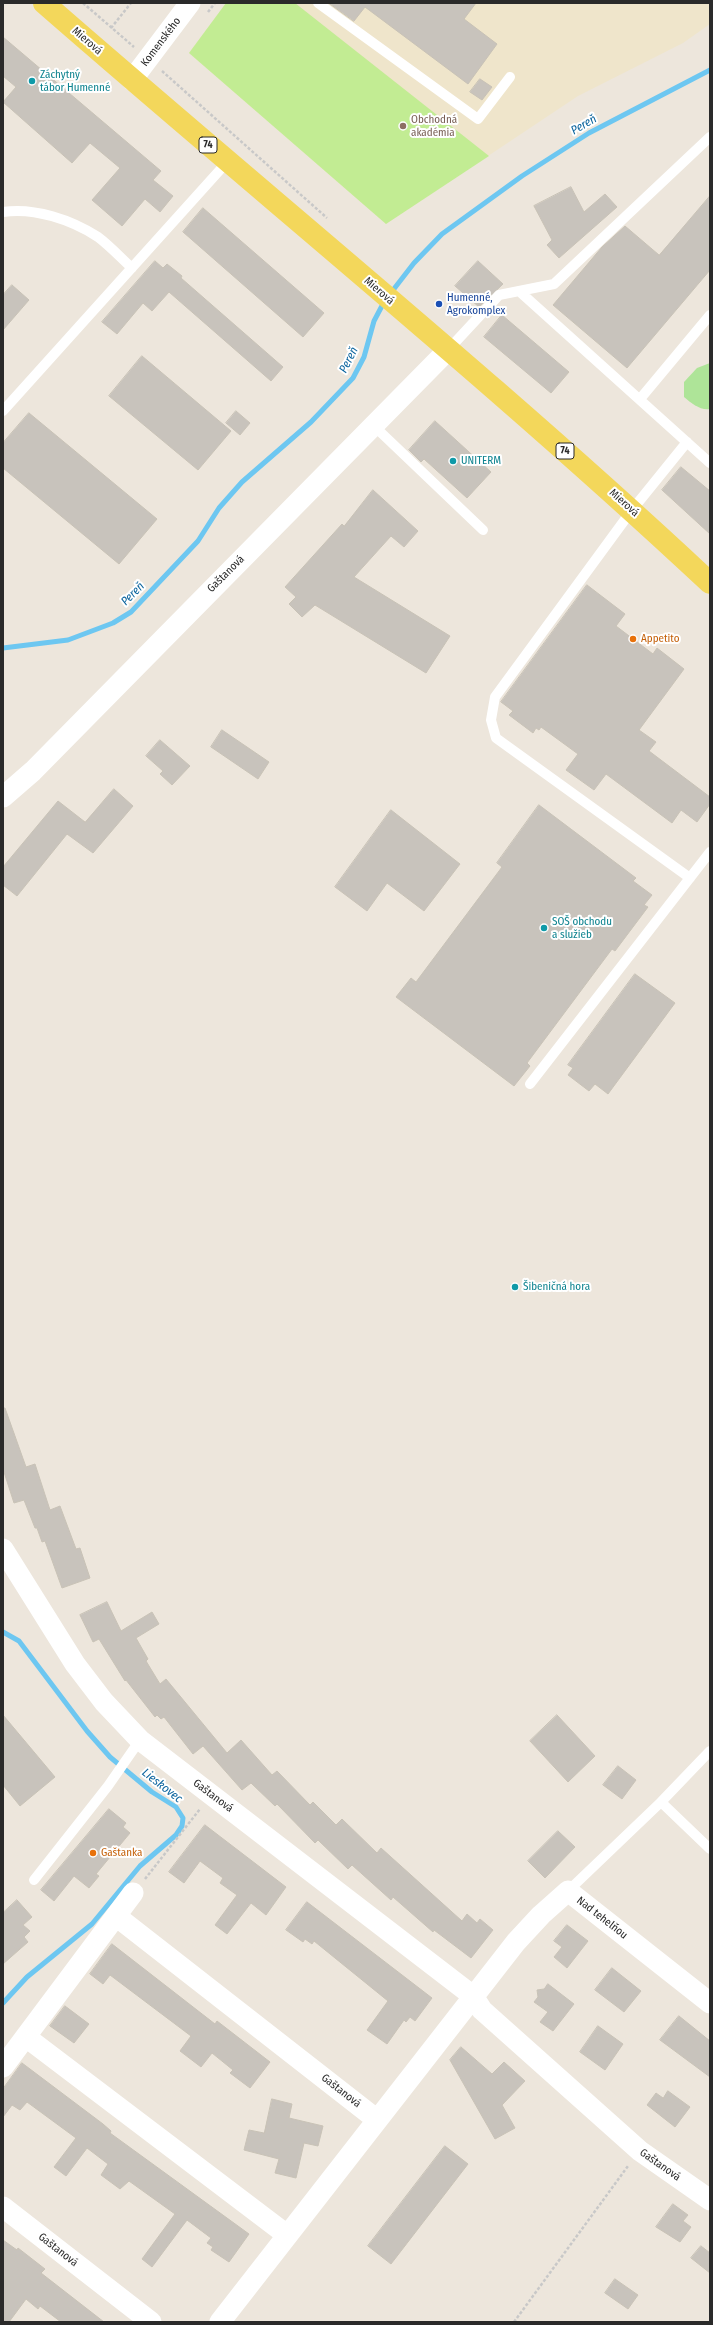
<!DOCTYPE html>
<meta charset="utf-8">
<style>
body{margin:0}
#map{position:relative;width:713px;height:2325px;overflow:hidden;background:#ede6dc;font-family:"Fira Sans Condensed",sans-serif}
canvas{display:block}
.frame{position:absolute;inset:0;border:4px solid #2a2a2a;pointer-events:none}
</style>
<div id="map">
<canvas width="713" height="2325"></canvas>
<div class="frame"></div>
</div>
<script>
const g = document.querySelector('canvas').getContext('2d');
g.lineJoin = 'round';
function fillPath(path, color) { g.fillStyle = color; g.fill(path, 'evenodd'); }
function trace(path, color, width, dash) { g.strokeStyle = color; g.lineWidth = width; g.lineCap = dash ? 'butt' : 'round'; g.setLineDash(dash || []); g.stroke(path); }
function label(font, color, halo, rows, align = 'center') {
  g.font = font + ' "Fira Sans Condensed",sans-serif'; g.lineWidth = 4; g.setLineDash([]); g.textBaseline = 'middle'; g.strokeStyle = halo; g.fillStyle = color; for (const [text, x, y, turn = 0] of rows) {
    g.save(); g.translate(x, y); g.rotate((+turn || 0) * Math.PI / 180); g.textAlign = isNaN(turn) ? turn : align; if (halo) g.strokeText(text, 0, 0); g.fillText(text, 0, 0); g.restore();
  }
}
const education = new Path2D(`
 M226,3H710V24L683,43L578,96L386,224L189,53Z`);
const green = new Path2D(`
 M710,363V409C701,411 691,403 684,397V382L697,368Z`);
const pitch = new Path2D(`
 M226,3H295L489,156L386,224L189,53Z`);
const stream = new Path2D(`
 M390,294L414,263L442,234L522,176L589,133L710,70
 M3,648L68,640L113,623L131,612L198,541L219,508L242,482L311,422L353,378L364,357L374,321L384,302
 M3,1632L19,1641L87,1731L110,1757L152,1792L176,1807L183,1818L182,1826L176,1835L140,1866L92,1924L27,1977L3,2003`);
const building = new Path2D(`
 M329,3H476L464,19L497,44L468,84L365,7L354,21Z
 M3,37L161,171L153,180L173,196L160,212L145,199L122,226L92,200L120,168L90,143L72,163L3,102L16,87L3,76Z
 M480,79L492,87L482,100L470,92Z
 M571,187L584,212L605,194L617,207L559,258L547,245L552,240L534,206Z
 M710,196V270L627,368L553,305L602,247L625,226L659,255Z
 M203,208L324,313L303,337L183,232Z
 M155,261L163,268L167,264L182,276L181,278L283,367L271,381L169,292L152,311L143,303L117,334L102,322Z
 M478,261L503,284L479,307L455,286Z
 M12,285L29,300L3,330V295Z
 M502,315L569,372L551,393L484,337Z
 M142,356L231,431L198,470L109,396Z
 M236,411L250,423L240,435L226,423Z
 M29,413L157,519L119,564L3,468V443Z
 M435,421L491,472L467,498L424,459L421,462L409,450Z
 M681,467L710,491V534L662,490Z
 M373,490L418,531L404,547L391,536L354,577L450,636L426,673L315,605L302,617L289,604L296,597L285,587L342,524L344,526Z
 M587,585L625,614L616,626L653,654L657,648L684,669L639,730L656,742L649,751L710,797V804L697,822L681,810L672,823L606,774L594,790L566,770L578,754L541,727L539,730L536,728L533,733L509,715L513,711L501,702Z
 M222,730L269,762L258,779L211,747Z
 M160,740L190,766L172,785L160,774L163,771L146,756Z
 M114,789L133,806L93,853L67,834L17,896L3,885V867L58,801L85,822Z
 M539,805L636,878L633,881L652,895L644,905L648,907L615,951L612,949L527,1063L530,1066L514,1086L396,997L411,978L416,982L502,867L497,863Z
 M391,810L460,864L424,911L387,883L367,911L335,887Z
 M635,974L675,1003L608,1094L595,1084L589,1091L568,1075L573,1068L568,1065Z
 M3,1408H5L26,1467L35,1464L50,1510L60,1506L76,1549L80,1548L90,1578L62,1588L45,1541L42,1542L37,1528H35L24,1500L14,1503L3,1469Z
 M107,1602L121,1631L152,1612L159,1624L136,1638L148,1659L146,1661L160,1684L166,1679L227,1753L241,1740L272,1775L277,1771L310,1805L313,1802L336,1825L342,1819L377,1853L381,1848L462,1921L467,1914L477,1923L480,1919L493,1930L471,1958L434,1930L433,1932L393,1897L391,1900L352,1865L348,1869L318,1840L315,1843L277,1804L275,1806L251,1783L242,1790L203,1746L193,1754L164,1717L161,1719L157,1715L155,1717L126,1680L125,1681L99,1639L93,1642L80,1615Z
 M3,1715L55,1777L20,1806L3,1785Z
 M557,1715L595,1756L568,1782L530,1741Z
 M618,1766L636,1780L622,1799L603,1785Z
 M109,1809L126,1823L123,1827L130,1833L96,1874L99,1876L89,1888L74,1876L54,1901L41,1890Z
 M205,1825L286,1887L266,1915L251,1903L227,1934L215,1925L237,1895L220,1883L223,1878L200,1861L184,1883L169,1872Z
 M558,1831L575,1847L545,1878L528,1861Z
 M17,1900L32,1917L23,1925L30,1931L24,1937L28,1942L3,1964V1913Z
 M307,1902L432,1998L415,2021L410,2017L406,2022L404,2020L387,2044L367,2030L388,2001L314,1941L312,1944L305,1939L303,1942L286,1930Z
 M567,1925L588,1941L567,1968L554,1957L562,1947L554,1941Z
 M112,1944L215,2024L217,2021L270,2062L250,2088L230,2073L233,2070L212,2053L201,2067L180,2051L191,2036L110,1975L103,1984L90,1974Z
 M612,1968L641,1991L624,2012L595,1990Z
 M548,1984L574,2004L553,2031L540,2022L548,2012L534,2002L538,1997L537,1990L544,1989Z
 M65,2006L89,2024L74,2043L50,2026Z
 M679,2016L710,2041V2077L660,2040Z
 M598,2026L623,2044L605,2070L580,2052Z
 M461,2047L492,2074L504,2062L525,2081L502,2105L515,2128L495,2139L450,2060Z
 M22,2063L103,2124L111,2131L110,2133L249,2234L229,2262L211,2250L213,2247L207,2243L211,2238L187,2220L152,2267L142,2259L175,2214L129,2181L120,2189L101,2175L108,2164L87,2148L66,2176L54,2167L76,2138L27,2102L20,2110L12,2105L3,2117V2089Z
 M668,2091L690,2107L675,2127L647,2105L656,2093L663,2098Z
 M272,2099L292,2104L289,2118L323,2126L318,2146L304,2143L296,2178L275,2173L279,2159L244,2150L249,2130L264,2133Z
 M445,2146L468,2164L391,2264L368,2246Z
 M673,2204L688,2215L683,2221L691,2227L680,2242L656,2227Z
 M3,2240L17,2250L18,2248L45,2269L41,2273L104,2322H61L40,2306L38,2309L26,2299L9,2322H3Z
 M701,2246L710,2253V2273L691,2258Z
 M615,2279L638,2295L628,2309L605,2293Z`);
const path = new Path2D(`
 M83,3L134,47
 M208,12L215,3
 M111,28L131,3
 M162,71L327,218
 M145,1879L200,1809
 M514,2322L628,2166`);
const lane = new Path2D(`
 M318,3L478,119L510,77
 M3,212C34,207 72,220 98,237C110,246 121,258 132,268
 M519,291L710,463
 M448,350L499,295L554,284L710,137
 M640,399L710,315
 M3,411L228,161
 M373,425L483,530
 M687,442L632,510L495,697L491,720L496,738L690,878
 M530,1084L710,852
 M661,1802L710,1849
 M34,1880L108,1786L140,1740
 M568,1891L661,1802L710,1751`);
const street = new Path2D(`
 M132,80L190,3
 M3,797L33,771L448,350
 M3,1549L75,1664L104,1702L140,1740L473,1996L482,2010L640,2151L710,2200
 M116,1916L376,2119
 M26,2037L287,2235
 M3,2067L133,1893
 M3,2207L151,2322
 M220,2322L516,1942L541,1915L568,1891L710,2003`);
const primary = new Path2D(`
 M44,3C266,197 495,382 710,583`);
const markers = [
 [32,81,4,"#0f9aa8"],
 [403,126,4,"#8d6e63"],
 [439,304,4,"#1a4fb4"],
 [453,461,4,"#0f9aa8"],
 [633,639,4,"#e8710a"],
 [544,928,4,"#0f9aa8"],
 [515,1287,4,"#0f9aa8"],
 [93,1853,4,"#e8710a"]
];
const shields = [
 [208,145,18],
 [565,451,18]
];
const shieldNames = [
 ["74",208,145],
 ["74",565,451]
];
const streetNames = [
 ["Mierová",87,41,41],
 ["Komenského",161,42,-53],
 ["Mierová",379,291,41],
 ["Mierová",624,503,42],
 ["Gaštanová",226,574,-45],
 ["Gaštanová",213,1796,37],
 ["Nad tehelňou",602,1918,38],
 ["Gaštanová",341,2091,38],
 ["Gaštanová",660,2165,35],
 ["Gaštanová",58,2250,38]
];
const cultureNames = [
 ["Záchytný",40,75],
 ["tábor Humenné",40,88],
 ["UNITERM",461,461],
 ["SOŠ obchodu",552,922],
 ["a služieb",552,935],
 ["Šibeničná hora",523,1287]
];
const educationNames = [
 ["Obchodná",411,120],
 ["akadémia",411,133]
];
const transitNames = [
 ["Humenné,",447,298],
 ["Agrokomplex",447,311]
];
const foodNames = [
 ["Appetito",641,639],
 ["Gaštanka",101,1853]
];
const waterNames = [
 ["Pereň",584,125,-30],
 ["Pereň",349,360,-63],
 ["Pereň",133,594,-45],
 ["Lieskovec",162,1786,38]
];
fillPath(education, '#efe5cb');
fillPath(green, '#aee498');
fillPath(pitch, '#c2ec93');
trace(stream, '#6dc7f1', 5);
fillPath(building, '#c8c3bc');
trace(building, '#c8c2b6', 1);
trace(path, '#c8c8c8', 2.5, [3, 2]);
trace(lane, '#fff', 10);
trace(street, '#fff', 21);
trace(primary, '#f3d75b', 22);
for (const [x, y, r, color] of markers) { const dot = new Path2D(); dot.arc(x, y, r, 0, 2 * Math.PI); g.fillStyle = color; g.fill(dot); trace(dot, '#fff', 1.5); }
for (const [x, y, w] of shields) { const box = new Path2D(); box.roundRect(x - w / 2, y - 8, w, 16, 3); g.fillStyle = '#fff'; g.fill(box); trace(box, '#2a2a2a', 1); }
label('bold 10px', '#2a2a2a', null, shieldNames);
label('11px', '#2a2a2a', '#fff', streetNames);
label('11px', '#0d838f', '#fff', cultureNames, 'left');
label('11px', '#785e54', '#fff', educationNames, 'left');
label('11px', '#164399', '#fff', transitNames, 'left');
label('11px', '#c56008', '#fff', foodNames, 'left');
label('italic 12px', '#0b649e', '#fff', waterNames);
</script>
